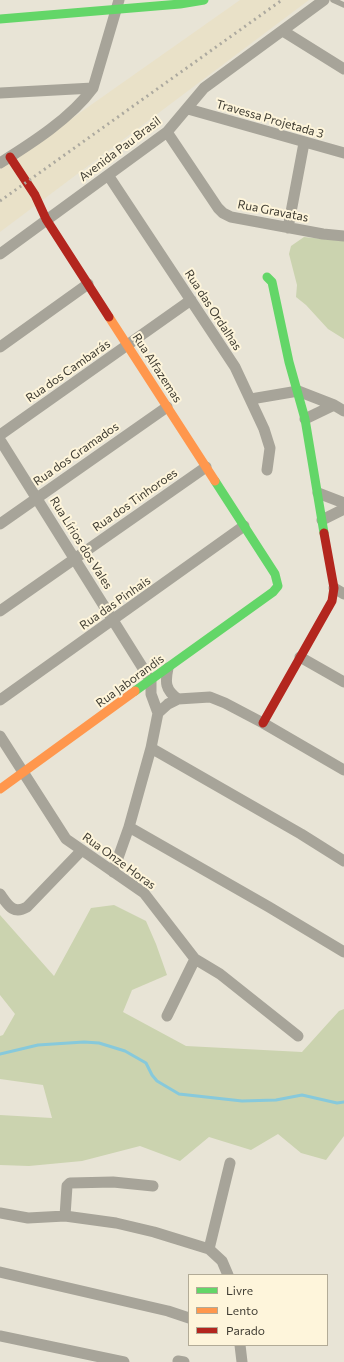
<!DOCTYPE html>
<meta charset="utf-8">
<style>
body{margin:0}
#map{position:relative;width:344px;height:1362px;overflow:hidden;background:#e8e4d6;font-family:Commissioner,sans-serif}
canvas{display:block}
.legend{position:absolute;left:188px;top:1274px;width:140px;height:72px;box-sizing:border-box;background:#fef5db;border:1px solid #b2ab97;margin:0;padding:5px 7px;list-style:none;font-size:12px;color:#3f3c32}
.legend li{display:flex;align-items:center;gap:8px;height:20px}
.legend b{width:20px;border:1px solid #b2ab97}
</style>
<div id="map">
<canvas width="344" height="1362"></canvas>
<ul class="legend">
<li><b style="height:5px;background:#63d668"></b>Livre</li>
<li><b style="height:5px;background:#ff974d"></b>Lento</li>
<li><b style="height:5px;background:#b3261e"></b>Parado</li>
</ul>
</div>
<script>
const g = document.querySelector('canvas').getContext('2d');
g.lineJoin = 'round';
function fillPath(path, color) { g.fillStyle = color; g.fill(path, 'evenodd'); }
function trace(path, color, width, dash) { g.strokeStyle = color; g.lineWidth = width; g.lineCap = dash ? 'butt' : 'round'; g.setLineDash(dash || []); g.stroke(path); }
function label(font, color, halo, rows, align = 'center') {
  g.font = font + ' Commissioner,sans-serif'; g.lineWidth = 4; g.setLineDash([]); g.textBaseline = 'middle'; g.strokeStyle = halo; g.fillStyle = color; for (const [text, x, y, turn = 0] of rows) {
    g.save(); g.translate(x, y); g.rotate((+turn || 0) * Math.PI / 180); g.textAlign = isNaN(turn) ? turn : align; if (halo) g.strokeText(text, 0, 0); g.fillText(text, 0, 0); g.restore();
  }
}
const built = new Path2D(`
 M240,0H309L0,232V169Z`);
const green = new Path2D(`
 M304,237L344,241V339L328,329L306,305L296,297L297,285L289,254L291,246Z
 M114,905L146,921L156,944L167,975L132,990L123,1012L186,1046L302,1052L339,1011L344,1009V1136L326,1160L301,1153L278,1134L251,1150L209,1137L180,1161L140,1146L82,1161L29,1166L0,1165V1115L52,1118L43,1085L0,1079V1036L3,1035L15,1014L0,995V915L54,976L91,908Z`);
const stream = new Path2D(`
 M0,1054L38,1045L84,1042L99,1043L125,1051L146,1063L152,1075L157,1081L179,1094L242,1101L276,1100L302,1095L337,1103L344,1102`);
const lane = new Path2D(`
 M333,0L344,5`);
const street = new Path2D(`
 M283,31L344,69
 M0,93L93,88
 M188,109L344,153
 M167,132L218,208L223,213L231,217L323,234L344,236
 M0,163C32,143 71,118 93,88L119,0
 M108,175L235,367L264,429L270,448L267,470
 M288,228L304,143
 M0,254L167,132L204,88L324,0
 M0,347L88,284
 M251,399L298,391L334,405L344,411
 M305,419L334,405
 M0,435L191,300
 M0,440L151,681V694L158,713L151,748L129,827L113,872
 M318,493L344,503
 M322,520L344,509
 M0,524L167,407
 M334,588L344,594
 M0,611L206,467
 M300,657L344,682
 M168,668C165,682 165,690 178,699
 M0,700L244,526
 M158,713L168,704L178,699L210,697L225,703L263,723L344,770
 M0,736L66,839L144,893L195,959L220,974L298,1036
 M151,748L301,834L344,861
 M129,827L269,907L344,952
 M0,894C8,905 13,915 27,907L81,851
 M167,1016L195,959
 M0,1213L28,1218L65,1216L116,1223L154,1232L209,1249
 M65,1216L67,1186L70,1183L113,1182L153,1186
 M0,1272L168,1311L189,1318
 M228,1275L222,1261L209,1249L230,1163
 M0,1336L124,1362
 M240,1345L242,1362
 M178,1361L184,1362`);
const fast = new Path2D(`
 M0,19L180,4L204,0
 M267,277L272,282L289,362L305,419L324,533
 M135,691L273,592L278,586L275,574L215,481`);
const slow = new Path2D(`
 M109,317L215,481
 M0,789L135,691`);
const jam = new Path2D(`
 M10,157L35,195L46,219L109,317
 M263,723L332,601L334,588L324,533`);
const rail = new Path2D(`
 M0,201L282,0`);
const streetNames = [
 ["Travessa Projetada 3",270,119,16],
 ["Avenida Pau Brasil",120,149,-37],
 ["Rua Gravatas",273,211,11],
 ["Rua das Ordalhas",213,310,57],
 ["Rua Alfazemas",157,368,57],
 ["Rua dos Cambarás",68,371,-35],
 ["Rua dos Gramados",76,454,-35],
 ["Rua dos Tinhoroes",135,500,-35],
 ["Rua Lírios dos Vales",81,543,58],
 ["Rua das Pinhais",115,603,-35],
 ["Rua Jaborandis",130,681,-36],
 ["Rua Onze Horas",119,861,36]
];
fillPath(built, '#e9e1c8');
fillPath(green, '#cbd3af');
trace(stream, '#87c9db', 3);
trace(lane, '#a7a499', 5.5);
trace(street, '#a7a499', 11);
trace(fast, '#63d668', 9);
trace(slow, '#ff974d', 9);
trace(jam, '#b3261e', 9);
trace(rail, '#aca99f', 3, [2, 4]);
label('12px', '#3f3c32', '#fef5db', streetNames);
</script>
